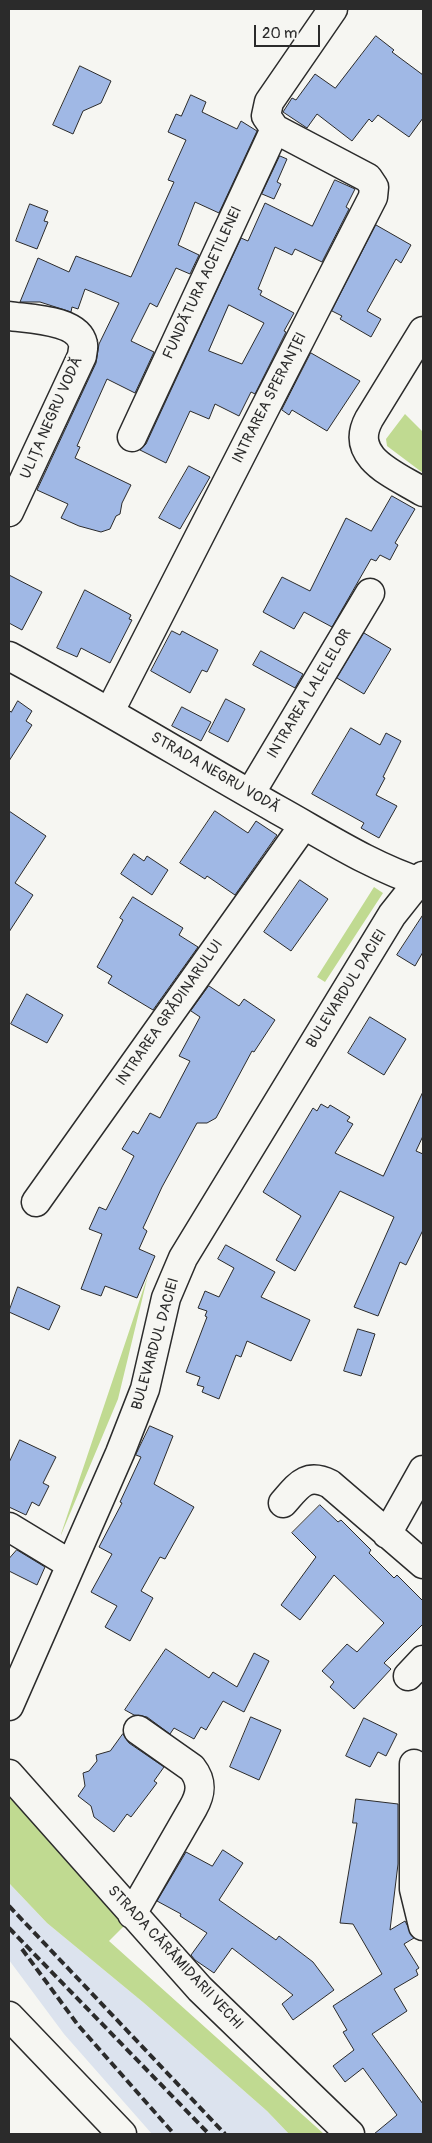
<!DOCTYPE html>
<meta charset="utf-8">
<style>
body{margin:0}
#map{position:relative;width:432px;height:2143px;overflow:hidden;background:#f6f6f2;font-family:Pangolin,sans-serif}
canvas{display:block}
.frame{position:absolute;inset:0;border:10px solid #2b2b2b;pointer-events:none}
.scale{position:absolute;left:254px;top:25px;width:66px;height:22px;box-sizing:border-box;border:2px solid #2b2b2b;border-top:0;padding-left:6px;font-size:15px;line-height:18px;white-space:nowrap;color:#2b2b2b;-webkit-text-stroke:4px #f6f6f2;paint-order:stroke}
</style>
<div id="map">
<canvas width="432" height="2143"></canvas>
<div class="frame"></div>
<div class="scale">20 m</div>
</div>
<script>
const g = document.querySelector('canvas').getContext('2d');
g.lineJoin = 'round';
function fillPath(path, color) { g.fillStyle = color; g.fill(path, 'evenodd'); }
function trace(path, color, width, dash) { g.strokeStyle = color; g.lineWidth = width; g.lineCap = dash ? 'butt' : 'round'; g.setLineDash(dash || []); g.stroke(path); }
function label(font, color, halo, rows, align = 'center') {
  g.font = font + ' Pangolin,sans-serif'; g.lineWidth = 5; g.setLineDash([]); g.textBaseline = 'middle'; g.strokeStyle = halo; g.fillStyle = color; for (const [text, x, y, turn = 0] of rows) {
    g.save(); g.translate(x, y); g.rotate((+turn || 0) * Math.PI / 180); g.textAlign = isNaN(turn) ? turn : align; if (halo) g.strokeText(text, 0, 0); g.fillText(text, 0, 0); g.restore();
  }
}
const built = new Path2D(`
 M9,1883L47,1923L144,2003L267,2111L289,2134H152L64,2034L9,1960Z`);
const green = new Path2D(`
 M405,414L423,432V473L387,446L386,439Z
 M374,887L383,893L325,982L317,977Z
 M148,1275L118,1399L61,1535V1534Z
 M9,1790L128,1922L109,1941L324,2134H289L267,2111L144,2003L47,1923L9,1883Z`);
const building = new Path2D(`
 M376,36L394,50L392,52L423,75V118L409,137L378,115L372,122L369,119L352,141L317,114L307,128L283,112L292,98L296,100L315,74L335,88Z
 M80,66L111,81L101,103L83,111L73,134L53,125Z
 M191,95L206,102L202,112L237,129L241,121L257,131L219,213L195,202L178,245L199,255L190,274L176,268L157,307L150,303L131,341L154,352L135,393L107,379L77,446L80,447L75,458L131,485L122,503L120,514L116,516L110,529L101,532L79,526L61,518L68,504L37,490L96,363L99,344L119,303L85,289L78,309L72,307L71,312L40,302H20L38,258L69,272L76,256L131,277L174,182L168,180L186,140L168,132L176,114L181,116Z
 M280,156L287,159L277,182L281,184L274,199L262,194Z
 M335,180L355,189L346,207L349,209L322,262L295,249L292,255L275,247L258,289L262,291L260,295L294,313L284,331L286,332L255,394L251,392L239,416L215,404L209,419L190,411L166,463L140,450L146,444L241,238L248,241L265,203L312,226ZM229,305L264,323L242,364L209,351Z
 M30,204L48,211L44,221L48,222L37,249L16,241Z
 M376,225L411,245L401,263L396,259L367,311L381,319L371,337L340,319L342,316L332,311Z
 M311,353L360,381L327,431L292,410L289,415L282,410Z
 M189,466L210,477L180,529L159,518Z
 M392,496L415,509L395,543L398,545L390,560L380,555L376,561L371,559L332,627L304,612L294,629L263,612L282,577L310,591L346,518L371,531Z
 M9,575L42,592L22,630L9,623Z
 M85,590L131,615L129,619L132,620L110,663L81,648L77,657L57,648Z
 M172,631L180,635L182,631L218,650L207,672L202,670L190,693L151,671Z
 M364,633L391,649L364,694L337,678Z
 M261,651L303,674L295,688L253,665Z
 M226,699L245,709L228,742L209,732Z
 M18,701L32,711L26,721L32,725L9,761V710L11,712Z
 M182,707L211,722L201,741L172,726Z
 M351,728L380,745L386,733L401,741L383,777L385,778L376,795L397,806L379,838L361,828L364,823L312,794Z
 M9,811L46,836L15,883L33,895L9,932Z
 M215,811L248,833L256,821L277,835L235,895L207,876L205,879L180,863Z
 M134,854L144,861L147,856L168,870L152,895L121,874Z
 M300,880L328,899L291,951L264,932Z
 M133,897L183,928L179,935L198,947L153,1010L108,983L112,976L97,967L123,920L120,918Z
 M423,915V952L415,966L397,955Z
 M209,986L239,1006L244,999L275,1020L254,1052L252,1051L216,1118L207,1123H197L162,1187L143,1228L147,1231L139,1249L155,1256L137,1298L105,1286L101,1296L81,1289L102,1234L89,1229L99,1207L106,1210L134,1156L122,1149L133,1131L138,1134L150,1113L160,1118L190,1061L179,1056L200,1017L191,1011Z
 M27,994L63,1015L47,1043L11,1024Z
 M370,1017L406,1039L384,1075L348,1053Z
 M423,1092V1136L416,1151L423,1154V1230L406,1265L400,1262L378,1316L354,1307L394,1217L340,1191L295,1271L276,1260L301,1216L263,1192L313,1108L317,1111L321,1104L328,1108L330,1105L350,1117L347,1121L353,1124L335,1153L383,1176Z
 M226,1245L275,1272L261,1297L310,1320L291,1361L247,1341L241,1357L236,1355L219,1399L202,1392L204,1387L197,1385L200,1377L186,1372L207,1317L205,1316L207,1311L198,1308L205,1291L219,1297L234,1268L218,1259Z
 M18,1287L60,1306L49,1330L9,1312Z
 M358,1329L375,1334L361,1376L344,1371Z
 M150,1426L173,1436L154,1484L194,1507L165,1559L160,1557L141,1591L153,1598L130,1641L105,1627L117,1606L91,1592L112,1554L99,1547L122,1503L120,1502L141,1457L136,1455Z
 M20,1440L56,1457L43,1483L49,1486L39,1506L32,1502L26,1515L9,1507V1463Z
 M320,1505L338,1522L341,1520L371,1550L369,1553L394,1578L397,1575L423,1601V1624L384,1663L391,1669L354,1709L330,1687L334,1682L322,1671L347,1644L357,1652L384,1623L334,1575L300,1620L281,1605L316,1557L292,1533Z
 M17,1550L45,1567L37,1585L9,1571V1559Z
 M166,1649L209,1678L213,1672L237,1687L254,1653L269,1661L244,1712L223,1701L206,1730L201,1727L194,1739L174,1728L170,1734L147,1717L134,1715L125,1710Z
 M251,1717L281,1730L259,1780L230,1767Z
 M364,1718L397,1734L386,1756L378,1752L370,1767L346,1756Z
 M123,1734L129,1743L164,1767L154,1781L157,1783L131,1817L127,1814L114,1832L94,1817L91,1806L78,1796L85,1786L83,1773L89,1771L97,1761L96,1755L110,1751Z
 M356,1799L398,1804V1864L390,1930L405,1921L414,1938L404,1944L419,1968L416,1970L418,1975L394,1989L407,2011L372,2034L423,2104V2134H374L397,2115L363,2068L345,2082L333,2066L354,2050L343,2032L347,2030L333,2006L382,1974L353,1924L340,1923L357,1823H353Z
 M223,1850L243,1863L219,1900L276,1940L279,1936L313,1962L334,1990L293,2020L282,2004L293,1995L232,1948L214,1973L195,1960L191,1955L207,1933L180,1916L181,1914L157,1901L186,1852L212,1866Z`);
const minor = new Path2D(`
 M9,316C28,319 78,319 83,344C84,347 82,353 82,356L9,512
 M423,331L369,419C348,458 396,475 423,492
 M132,437L275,129
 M9,656C100,705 188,759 278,810C325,836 372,867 423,883
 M110,711L373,197L374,187L368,178L275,129L266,116L269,102L333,9
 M250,794L370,593
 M36,1202L304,825
 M283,1503C298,1486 306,1472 330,1484L423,1564
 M9,1527L70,1564
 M387,1534L423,1470
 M408,1676L423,1660
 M9,1706L120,1453L145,1389L166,1298L183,1258L392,915L423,876
 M414,1764V1889L423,1926
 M9,1774L200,1989L350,2134
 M132,1914L193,1808C201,1794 203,1782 192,1768L138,1730
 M9,2016L122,2134`);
const rail = new Path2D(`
 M9,1906L225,2134
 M9,1928L209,2134
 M22,1949L78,2025L174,2134`);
const streetNames = [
 ["FUNDĂTURA ACETILENEI",203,283,-65],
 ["INTRAREA SPERANȚEI",270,398,-63],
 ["ULIȚA NEGRU VODĂ",52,418,-66],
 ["INTRAREA LALELELOR",310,694,-59],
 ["STRADA NEGRU VODĂ",215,773,30],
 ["BULEVARDUL DACIEI",347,989,-58],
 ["INTRAREA GRĂDINARULUI",170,1013,-55],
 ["BULEVARDUL DACIEI",156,1344,-74],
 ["STRADA CĂRĂMIDARII VECHI",175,1958,47]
];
fillPath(built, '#dce3ee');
fillPath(green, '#c0da91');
fillPath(building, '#a0b8e5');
trace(building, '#2b2b2b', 1);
trace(minor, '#2b2b2b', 31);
trace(minor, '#f6f6f2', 28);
trace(rail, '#2b2b2b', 4, [8, 4]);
label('15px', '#2b2b2b', '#f6f6f2', streetNames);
</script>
